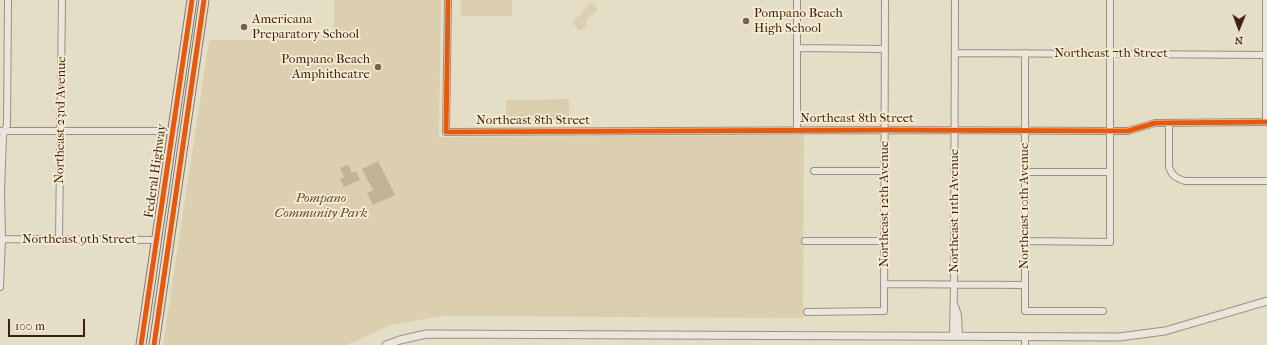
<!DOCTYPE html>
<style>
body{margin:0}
#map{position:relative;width:1267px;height:345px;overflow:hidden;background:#e5dec7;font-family:"IM FELL French Canon",serif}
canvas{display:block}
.north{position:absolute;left:1219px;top:8px;width:40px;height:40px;-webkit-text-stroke:3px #f7edd2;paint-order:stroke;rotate:181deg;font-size:11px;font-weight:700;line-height:16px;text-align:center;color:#3d1f13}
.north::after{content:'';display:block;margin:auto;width:14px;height:18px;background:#3d1f13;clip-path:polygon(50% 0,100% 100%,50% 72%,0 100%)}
.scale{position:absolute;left:8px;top:319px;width:77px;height:18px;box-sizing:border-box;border:2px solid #3d1f13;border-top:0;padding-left:5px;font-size:12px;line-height:14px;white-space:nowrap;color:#3d1f13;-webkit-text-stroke:3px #f7edd2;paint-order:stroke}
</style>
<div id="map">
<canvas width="1267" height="345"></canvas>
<div class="north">N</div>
<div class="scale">100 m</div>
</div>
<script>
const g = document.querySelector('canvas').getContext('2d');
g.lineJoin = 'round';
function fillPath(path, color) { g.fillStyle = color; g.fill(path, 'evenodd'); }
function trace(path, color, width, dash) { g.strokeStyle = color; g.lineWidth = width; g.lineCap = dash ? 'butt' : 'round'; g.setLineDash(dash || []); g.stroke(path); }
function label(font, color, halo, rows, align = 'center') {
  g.font = font + ' "IM FELL French Canon",serif'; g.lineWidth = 3.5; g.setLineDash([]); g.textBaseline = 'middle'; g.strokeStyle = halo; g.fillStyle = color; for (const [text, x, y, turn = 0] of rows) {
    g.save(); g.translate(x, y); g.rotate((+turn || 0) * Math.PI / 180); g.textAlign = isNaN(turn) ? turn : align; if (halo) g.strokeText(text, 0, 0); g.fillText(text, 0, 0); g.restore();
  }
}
const green = new Path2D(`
 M334,0H441L439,137L804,135L803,318L441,316L388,326L347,345H163L209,40H334Z
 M461,0H512V16H461Z
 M591,2L598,9L586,21L587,25L580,31L572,22L578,16H580L587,7L588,5Z
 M569,99V120L506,121V100Z`);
const water = new Path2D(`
 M378,161L395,195L373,205L367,193L373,190L362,169Z
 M348,165L352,173L356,171L360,180L344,187L340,179L344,177L340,168Z`);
const minor = new Path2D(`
 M448,0L446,132L885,130L1120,131H1128L1155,123L1267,122
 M797,48L885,49
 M955,53L1267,55
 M1025,53V311H1103
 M1266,122V0
 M1169,123V167C1172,176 1176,178 1185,181H1267
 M797,130V0
 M0,131H173
 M814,171H885
 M1025,172H1110
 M2,239L157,240
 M59,240L62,0
 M805,241H885
 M1025,241L1110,242V0
 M884,284L1025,285
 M0,287L2,239L1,192L3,136L7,125L8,0
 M955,306L958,315L959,336
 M807,312L884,311L885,0
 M953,336L954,284L955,0
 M1025,345V336`);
const tertiary = new Path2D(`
 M386,345L400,340L426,334L1119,337L1165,331L1267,301`);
const primary = new Path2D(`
 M141,345L192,0
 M154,345L204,0`);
const cycleway = new Path2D(`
 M448,0L446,132L885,130L1120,131H1128L1155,123L1267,122
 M141,345L192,0
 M154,345L204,0`);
const markers = [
 [746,21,4,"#786252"],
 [244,27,4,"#786252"],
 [378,67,4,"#786252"]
];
const poiNames = [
 ["Pompano Beach",754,14],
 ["High School",754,29],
 ["Americana",252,20],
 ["Preparatory School",252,35],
 ["Pompano Beach",370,60,"right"],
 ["Amphitheatre",370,75,"right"]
];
const streetNames = [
 ["Northeast 7th Street",1111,54],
 ["Northeast 8th Street",857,119],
 ["Northeast 23rd Avenue",61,120,-89],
 ["Northeast 8th Street",533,121],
 ["Federal Highway",156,171,-82],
 ["Northeast 12th Avenue",885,204,-90],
 ["Northeast 10th Avenue",1025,206,-90],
 ["Northeast 11th Avenue",955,211,-90],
 ["Northeast 9th Street",79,240]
];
const parkNames = [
 ["Pompano",321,199],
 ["Community Park",321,214]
];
fillPath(green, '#dbcfb0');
fillPath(water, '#c3b396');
trace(minor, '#999183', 8);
trace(tertiary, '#999183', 9);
trace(primary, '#81786c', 11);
trace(minor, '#eae6db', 6);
trace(tertiary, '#eae6db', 7);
trace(primary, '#e6e1d5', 9);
trace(cycleway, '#e8590c', 5);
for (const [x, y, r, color] of markers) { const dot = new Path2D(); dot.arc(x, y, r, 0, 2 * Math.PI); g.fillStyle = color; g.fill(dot); trace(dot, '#f7edd2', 1.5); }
label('13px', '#3d1f13', '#f7edd2', poiNames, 'left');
label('13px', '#3d1f13', '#f7edd2', streetNames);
label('italic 13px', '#624836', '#f7edd2', parkNames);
</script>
